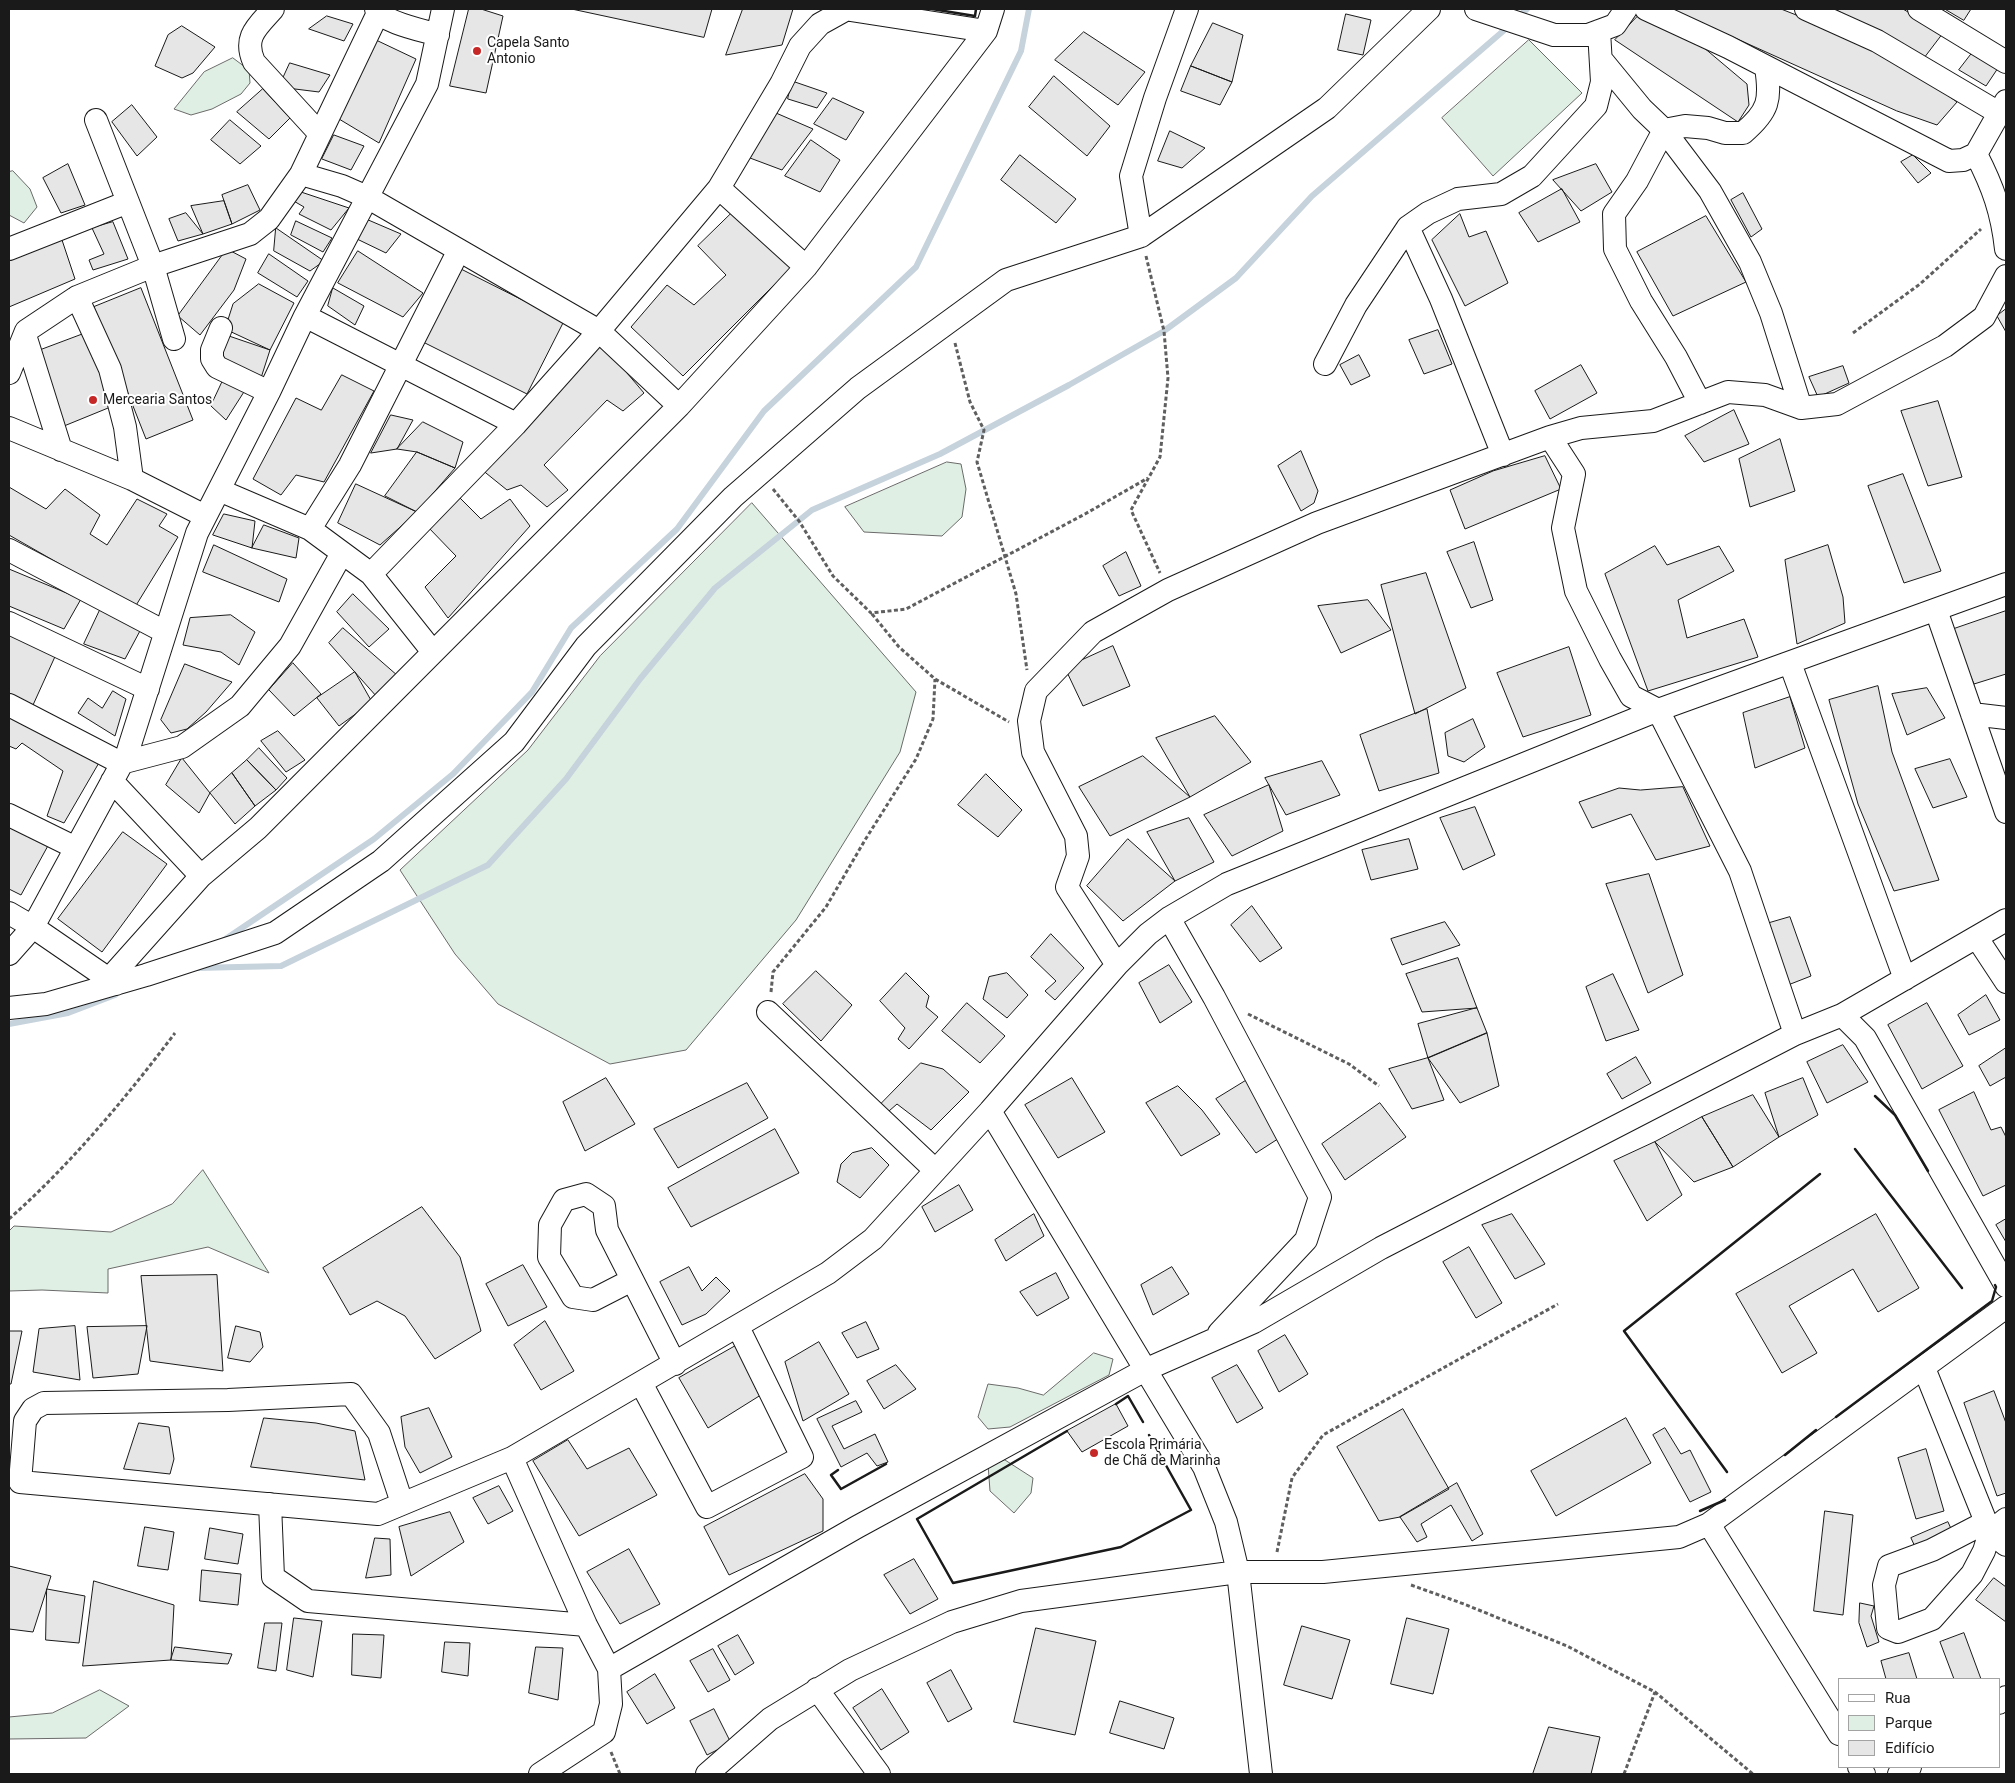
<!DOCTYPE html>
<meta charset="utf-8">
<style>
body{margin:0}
#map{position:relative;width:2015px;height:1783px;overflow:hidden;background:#fff;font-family:Roboto,sans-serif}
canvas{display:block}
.frame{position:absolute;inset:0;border:10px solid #1a1a1a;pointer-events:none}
.legend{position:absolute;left:1838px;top:1678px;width:162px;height:90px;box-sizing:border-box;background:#fff;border:1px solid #a3a3a3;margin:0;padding:6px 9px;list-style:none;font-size:15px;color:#1a1a1a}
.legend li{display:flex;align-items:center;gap:10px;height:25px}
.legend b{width:25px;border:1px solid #a3a3a3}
</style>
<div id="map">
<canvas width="2015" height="1783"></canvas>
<div class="frame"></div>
<ul class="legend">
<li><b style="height:6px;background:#fff"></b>Rua</li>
<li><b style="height:14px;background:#e0efe3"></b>Parque</li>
<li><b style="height:14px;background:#e6e6e6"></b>Edifício</li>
</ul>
</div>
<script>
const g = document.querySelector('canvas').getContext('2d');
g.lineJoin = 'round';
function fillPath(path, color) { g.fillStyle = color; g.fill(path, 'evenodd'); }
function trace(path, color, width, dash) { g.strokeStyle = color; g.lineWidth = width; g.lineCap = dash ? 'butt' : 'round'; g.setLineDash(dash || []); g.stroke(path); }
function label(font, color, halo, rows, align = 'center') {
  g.font = font + ' Roboto,sans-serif'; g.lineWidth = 4; g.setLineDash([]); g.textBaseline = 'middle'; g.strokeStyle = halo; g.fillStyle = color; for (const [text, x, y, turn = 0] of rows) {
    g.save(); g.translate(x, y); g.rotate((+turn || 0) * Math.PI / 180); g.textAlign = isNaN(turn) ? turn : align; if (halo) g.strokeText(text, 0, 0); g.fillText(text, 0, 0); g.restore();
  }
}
const green = new Path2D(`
 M1529,40L1582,93L1493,176L1442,118Z
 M233,58L249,70L250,83L241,94L212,109L191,115L174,109L204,72Z
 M13,171L30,189L37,207L24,223L9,215V172Z
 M947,462L961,464L966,489L962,517L942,536L864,532L845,507Z
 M752,503L916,692L900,752L796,920L686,1050L610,1064L498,1004L455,954L400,870L528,750L600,656Z
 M203,1170L269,1273L208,1247L108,1269V1293L42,1290L9,1291V1231L14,1226L111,1232L172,1204Z
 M1094,1353L1113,1359L1109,1375L1010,1427L988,1429L978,1417L988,1384L1018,1388L1043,1395Z
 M1005,1460L1033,1478L1031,1493L1014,1513L990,1491L988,1464Z
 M100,1690L129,1706L86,1738L9,1739V1717L52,1713Z`);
const stream = new Path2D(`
 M1518,17L1527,9
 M224,940L374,839L453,774L532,692L571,628L677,529L764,411L916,267L1021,51L1029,9
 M196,968L281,966L488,865L566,779L640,679L715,588L812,510L940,454L1069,385L1164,331L1236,278L1312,196L1509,26
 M9,1024L68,1013L115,995`);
const building = new Path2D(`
 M469,9H481L503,16L486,93L450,86Z
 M572,9H712L704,37Z
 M743,9H793L782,45L726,55Z
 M1671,9H1781L1842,33L1904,64L1957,102L1937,125L1897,111Z
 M1835,9H1903L1943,33L1924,58Z
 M1945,9H1971L1964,20Z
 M1641,13L1690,36L1747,84L1749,105L1738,122L1615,40Z
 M1346,14L1371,20L1363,55L1338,50Z
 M327,16L353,24L344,41L309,29Z
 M1213,23L1243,35L1232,82L1191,66Z
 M182,26L215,47L193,73L182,78L155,66L168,35Z
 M1084,32L1145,72L1118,105L1055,60Z
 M376,40L416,59L379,143L339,119Z
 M1976,48L2000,65L1986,86L1959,70Z
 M290,63L330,75L319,92L279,87Z
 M1191,66L1232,82L1220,105L1181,91Z
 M1054,76L1110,126L1087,156L1029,107Z
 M792,81L827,93L817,108L788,99Z
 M263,89L290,118L269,139L237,112Z
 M833,98L864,112L846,140L814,124Z
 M132,105L157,137L137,156L112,122Z
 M776,113L813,129L782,170L750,158Z
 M230,120L261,146L240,164L211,140Z
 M1170,131L1205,148L1182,168L1158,161Z
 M334,135L364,146L351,170L322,159Z
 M811,140L840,160L820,192L785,176Z
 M1020,155L1076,199L1056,223L1001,180Z
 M1913,155L1931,173L1918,183L1901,162Z
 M68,164L85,205L61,213L43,178Z
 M1596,164L1612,192L1581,211L1553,180Z
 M248,185L260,210L232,224L222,195Z
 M1562,189L1580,222L1538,242L1519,213Z
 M298,191L349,208L331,230L299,214L304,207L292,200Z
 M1743,193L1762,229L1751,237L1731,200Z
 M224,201L232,224L203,234L191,206Z
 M738,207L795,264L683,376L631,327L667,285L694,305L726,275L698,246Z
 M186,213L203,234L178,241L169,219Z
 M1460,214L1469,237L1486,231L1508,283L1465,306L1432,240Z
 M1706,216L1746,282L1673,316L1637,252Z
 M366,219L401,234L386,253L357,239Z
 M296,221L332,238L323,252L291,235Z
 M113,222L128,259L93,270L89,260L104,254L92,228Z
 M276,228L324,261L310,271L274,251Z
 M62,240L75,279L9,307V261Z
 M227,249L246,259L234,290L200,335L178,316Z
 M358,251L423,293L403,317L338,283Z
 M269,254L308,281L297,297L258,273Z
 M457,267L564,321L527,394L417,339Z
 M259,284L294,303L270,350L225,329L233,304Z
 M141,288L193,420L146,439L94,307Z
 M333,288L364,306L355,325L328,306Z
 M2006,309V332L1997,316Z
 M1438,330L1452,364L1424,374L1409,340Z
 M86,333L113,406L64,426L38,351Z
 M226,335L270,350L260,381L219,359Z
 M599,340L644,393L623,411L607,400L544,465L568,490L547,507L521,485L507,490L481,469Z
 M1359,355L1370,376L1351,385L1340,365Z
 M1581,365L1597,393L1550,419L1535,391Z
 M1843,366L1849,383L1818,397L1809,377Z
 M226,374L249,384L226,420L211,406Z
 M342,375L374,391L324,482L296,475L281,495L253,479L296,398L321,410Z
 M1938,401L1962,477L1928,486L1901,411Z
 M1734,410L1749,444L1704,462L1685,436Z
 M391,415L413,420L397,449L371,453Z
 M423,422L463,442L455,468L417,452L397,449Z
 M1780,439L1795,491L1750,507L1739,459Z
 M1301,451L1318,491L1314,503L1301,511L1278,466Z
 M417,452L455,468L417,512L385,496Z
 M1545,456L1561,489L1465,529L1450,490L1493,471Z
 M1903,474L1941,571L1904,583L1868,486Z
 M356,484L417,512L380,545L338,523Z
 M9,487L46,509L65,489L100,515L90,534L107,545L137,499L167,514L159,526L178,537L135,607L9,535Z
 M458,496L481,519L510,499L530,526L448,618L425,587L456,556L427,526Z
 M224,514L255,521L252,548L213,535Z
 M264,525L299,538L296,558L252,548Z
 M1474,542L1493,600L1471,608L1447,552Z
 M214,545L287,579L279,602L203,572Z
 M1828,545L1843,597L1845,623L1797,644L1785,560Z
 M1655,546L1667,565L1719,546L1734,571L1678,600L1687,638L1744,619L1758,657L1648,691L1605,574Z
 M1126,552L1141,586L1119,596L1103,566Z
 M9,569L81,599L64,629L9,606Z
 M1426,573L1466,688L1415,714L1381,585Z
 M353,594L389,629L369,647L337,612Z
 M1368,600L1391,630L1341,653L1318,606Z
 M100,610L141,629L125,659L84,644Z
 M2006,611V674L1974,684L1951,630Z
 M231,615L255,632L239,665L221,652L183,645L190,618Z
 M9,628L58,650L33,705L9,693Z
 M343,628L398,676L377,697L329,643Z
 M1113,646L1130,686L1083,706L1065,668Z
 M1569,647L1591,715L1523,737L1497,673Z
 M293,663L321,694L294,716L269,690Z
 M185,664L232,682L206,712L187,729L171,733L161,720Z
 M355,672L372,702L339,726L317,698Z
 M1878,686L1892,752L1939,880L1894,891L1858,804L1829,700Z
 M1927,688L1945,718L1907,735L1892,694Z
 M113,691L126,699L115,736L78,713L88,698L102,708Z
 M1790,697L1805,748L1755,768L1743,713Z
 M1427,709L1439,773L1379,791L1360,735Z
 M1215,716L1251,762L1190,797L1156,738Z
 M9,717L100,761L64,823L47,816L63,771L22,743L16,749L9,746Z
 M1473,719L1485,747L1464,762L1448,756L1445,733Z
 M278,731L305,760L286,772L261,741Z
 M259,748L287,778L276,790L247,760Z
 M1143,756L1190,797L1110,836L1079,787Z
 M182,758L210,793L199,813L166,785Z
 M1950,759L1967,797L1933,808L1915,769Z
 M247,760L276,790L255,806L232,773Z
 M1322,761L1340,795L1286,815L1265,778Z
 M232,773L255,806L235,824L210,793Z
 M986,774L1022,810L998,837L958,805Z
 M1269,785L1283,831L1232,856L1204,815Z
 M1683,787L1710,846L1656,860L1631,814L1592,828L1579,802L1619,788L1640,790Z
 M1475,807L1495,855L1463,870L1440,818Z
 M1189,818L1214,862L1175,881L1147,832Z
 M9,821L50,842L21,895L9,889Z
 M123,832L167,864L102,952L58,919Z
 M1128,839L1175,881L1123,921L1087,886Z
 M1409,839L1418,869L1371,880L1362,850Z
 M1649,874L1683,975L1648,993L1606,884Z
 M1252,906L1282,948L1260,962L1231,925Z
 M1790,917L1811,976L1788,985L1766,924Z
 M1445,922L1460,945L1402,965L1391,939Z
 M1051,934L1084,968L1055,1000L1045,991L1056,981L1031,957Z
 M1458,958L1477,1008L1422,1012L1406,974Z
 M1169,965L1192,1002L1160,1023L1139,983Z
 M816,971L852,1005L821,1041L783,1004Z
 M906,973L929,996L926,1007L938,1017L909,1049L898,1039L905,1028L880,1001Z
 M1007,973L1028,995L1007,1018L983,999L989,977Z
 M1613,974L1639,1030L1606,1041L1586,987Z
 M1986,995L2000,1020L1969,1035L1958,1015Z
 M967,1003L1005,1036L980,1063L942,1031Z
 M1927,1003L1963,1066L1922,1089L1888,1025Z
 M1477,1008L1487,1033L1428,1058L1418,1024Z
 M1487,1033L1499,1086L1460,1103L1428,1058Z
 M1843,1045L1868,1082L1827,1103L1807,1062Z
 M2006,1048V1077L1990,1086L1979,1066Z
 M1636,1057L1651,1083L1622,1099L1607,1074Z
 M1428,1058L1444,1100L1412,1109L1389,1069Z
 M921,1063L943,1069L969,1092L931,1130L897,1104L889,1111L881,1104Z
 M606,1078L635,1124L585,1151L563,1102Z
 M1072,1078L1105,1132L1058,1158L1025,1105Z
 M1803,1078L1818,1115L1779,1137L1765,1093Z
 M1247,1080L1284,1135L1256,1153L1216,1099Z
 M747,1083L768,1118L678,1168L654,1129Z
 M1178,1086L1202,1110L1220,1134L1181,1156L1146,1103Z
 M1974,1092L1991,1130L2001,1127L2006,1137V1185L1983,1196L1939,1110Z
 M1753,1095L1779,1137L1733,1167L1702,1117Z
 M1380,1103L1406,1137L1345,1180L1322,1144Z
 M1702,1117L1733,1167L1694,1182L1655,1142Z
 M775,1129L799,1173L691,1227L668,1188Z
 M1655,1142L1682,1195L1647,1221L1614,1161Z
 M872,1148L889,1165L860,1198L837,1182L841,1164L852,1153Z
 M959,1185L973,1210L935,1232L922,1207Z
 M422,1207L460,1257L481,1331L435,1359L405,1316L377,1301L350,1315L323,1268Z
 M1034,1214L1044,1236L1006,1261L995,1240Z
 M1512,1214L1545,1264L1515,1279L1482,1225Z
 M1876,1214L1919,1288L1878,1312L1853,1269L1789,1306L1817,1353L1782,1373L1736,1294Z
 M2006,1219V1242L1996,1225Z
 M1469,1247L1502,1303L1476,1318L1443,1262Z
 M523,1265L547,1307L508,1326L486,1284Z
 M689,1267L702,1291L716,1277L730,1291L706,1314L682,1325L660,1282Z
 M1172,1267L1189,1294L1153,1315L1141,1285Z
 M1056,1273L1069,1298L1037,1316L1020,1292Z
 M217,1275L223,1371L150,1361L141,1276Z
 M545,1321L574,1371L541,1390L514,1345Z
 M866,1322L879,1349L857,1358L842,1333Z
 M75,1326L80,1380L33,1372L39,1329Z
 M147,1326L138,1374L93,1378L87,1327Z
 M236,1326L260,1332L263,1347L250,1362L228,1358Z
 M9,1331H22L11,1384H9Z
 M1285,1335L1308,1374L1279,1392L1258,1351Z
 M819,1342L849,1394L803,1421L785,1362Z
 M739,1344L764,1393L708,1428L679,1378Z
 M896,1365L916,1389L884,1409L867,1381Z
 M1237,1365L1263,1408L1237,1423L1212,1378Z
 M1994,1391L2006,1423V1493L1997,1496L1964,1403Z
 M856,1401L862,1412L832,1426L844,1449L875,1434L888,1462L877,1466L867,1453L841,1467L817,1419Z
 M1116,1404L1128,1426L1082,1452L1067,1431Z
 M429,1408L452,1457L420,1473L405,1447L401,1417Z
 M1403,1409L1449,1489L1400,1517L1379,1521L1337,1447Z
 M264,1418L316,1423L355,1431L365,1480L251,1467Z
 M1626,1418L1651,1463L1556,1516L1531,1471Z
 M139,1423L169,1427L174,1459L170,1474L124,1469Z
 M1665,1428L1681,1454L1690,1450L1711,1492L1690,1502L1653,1435Z
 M568,1440L587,1469L629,1448L657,1495L579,1536L533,1461Z
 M1926,1449L1944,1511L1916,1519L1898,1458Z
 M805,1474L823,1499V1531L729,1575L704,1527Z
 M1457,1483L1483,1534L1472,1541L1451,1505L1421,1524L1427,1537L1417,1542L1400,1517Z
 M499,1486L513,1511L488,1524L473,1498Z
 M1825,1511L1853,1515L1843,1615L1814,1611Z
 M450,1512L464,1542L411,1576L399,1527Z
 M1948,1522L1953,1533L1916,1549L1911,1538Z
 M145,1527L174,1532L168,1570L138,1566Z
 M210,1528L243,1534L238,1564L205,1559Z
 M375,1538L390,1539L391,1575L366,1578Z
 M629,1549L660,1604L620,1624L587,1572Z
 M914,1559L938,1599L910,1614L884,1575Z
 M9,1566L51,1576L33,1632L9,1629Z
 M202,1570L241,1574L238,1605L200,1601Z
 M1994,1578L2006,1587V1622L1976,1600Z
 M94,1581L174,1605L171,1660L83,1666Z
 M47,1589L85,1596L79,1643L46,1640Z
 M1860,1603L1874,1606L1871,1616L1879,1642L1867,1647L1859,1623Z
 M294,1618L322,1621L313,1677L287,1670Z
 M1407,1618L1449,1629L1433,1694L1391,1684Z
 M265,1623H282L276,1671L258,1668Z
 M1302,1626L1350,1640L1332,1699L1284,1685Z
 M1036,1628L1096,1641L1075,1735L1014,1722Z
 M1964,1633L1981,1679H1954L1940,1642Z
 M353,1634L384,1635L381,1678L352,1675Z
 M738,1635L754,1663L735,1675L718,1646Z
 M445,1642L470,1643L468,1676L442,1672Z
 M175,1647L232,1654L228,1664L171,1660Z
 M536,1647L563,1648L558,1700L529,1693Z
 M713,1649L730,1680L708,1692L690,1661Z
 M1909,1653L1917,1679H1886L1881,1661Z
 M951,1670L972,1709L948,1722L927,1683Z
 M655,1674L675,1708L647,1724L627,1692Z
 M882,1689L909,1732L881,1750L853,1708Z
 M1120,1701L1174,1718L1164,1749L1110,1733Z
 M714,1709L731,1743L707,1755L690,1721Z
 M1549,1727L1600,1737L1591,1774H1533Z`);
const path = new Path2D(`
 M1146,256L1164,331L1168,378L1160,457L1131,510L1160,573
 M1853,333L1920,284L1981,229
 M955,343L970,402L984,430L977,462L1016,594L1027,670
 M773,489L799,521L833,576L871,613L906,609L1085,514L1148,478
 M872,614L899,647L935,679L1009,722
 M771,992L773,972L826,907L865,840L916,759L933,719L935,679
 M1248,1014L1349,1064L1379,1086
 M9,1219C71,1164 125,1099 175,1033
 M1277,1552L1292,1478L1323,1435L1558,1304
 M1411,1585L1464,1604L1567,1646L1655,1692L1753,1774
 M611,1752L620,1774
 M1624,1774L1655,1692`);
const minor = new Path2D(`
 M273,9C257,27 243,37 254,62L320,134
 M376,9C384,23 422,30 438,35
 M844,9L986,31
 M1476,9L1554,35H1588L1615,25L1626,9
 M1646,9L1728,47L1949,161L1963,160L1976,154L2006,101
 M1806,9L1877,41L1999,113
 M1919,9L2006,62
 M1601,59L1642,109L1664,130L1710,191L1750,262L1771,313L1801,408
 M96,120L153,266L174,339
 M1976,154C1993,187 2002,212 2006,249
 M301,174L378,13
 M719,188L806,267
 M1141,236L1131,176L1155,98L1187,9
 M9,249L128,202
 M77,297L110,369L125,427L132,479
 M305,316L516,424
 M221,328L212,350V359L217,367L269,392
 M25,335L61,450
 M1325,364L1356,305L1408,227
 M9,373L26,331L77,297L153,266L250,234L269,219L301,174L342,186L367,197L599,331L679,406
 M1700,403L1676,357L1641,301L1615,249L1614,214L1637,181L1664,130L1685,126L1708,128L1725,133H1743C1769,111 1771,100 1766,67
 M9,428L132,479L205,516
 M1550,437L1581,428L1653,421L1728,392L1765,395L1801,408L1837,404L1945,346L1984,317L2006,276
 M1503,455L1441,299L1408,227L1428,213L1458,199L1501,194L1532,176L1596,106L1602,82L1599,31
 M219,490L310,529L371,574L516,424L599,331L719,188L781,84L800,46L820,24L847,9
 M310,529L350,465L459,250
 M9,550L165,632
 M371,574L433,652
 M1936,610L2006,812
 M9,623L148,689
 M1790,663L1905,979
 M9,705L121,763L182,747L240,706L290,646L342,553
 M1972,714L2006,718
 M112,781L201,876
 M9,815L76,848
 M9,913L33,927L116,984
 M1169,918L1214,997L1320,1197L1306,1240L1219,1333
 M1977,938L2006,982
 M9,954L33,927L127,754L197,533L269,392L305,316L427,84L443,9
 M1117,965L1067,887L1078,856L1076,836L1033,752L1029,721L1036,691L1093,632L1168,590L1317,523L1550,437L1574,474L1563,528L1576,591L1610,659L1631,696L1658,710L1740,871L1795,1034L1842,1015L1865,1038L2006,1286
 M109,979L201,876L258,828L679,406L806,267L986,31L993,9
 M9,1008L46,1004L146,975L275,933L381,861L514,742L586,646L733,497L858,388L1006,280L1141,236L1327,108L1429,9
 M768,1012L935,1170
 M1842,1015L2006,920
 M990,1111L1204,1467L1226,1522L1238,1572L1261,1774
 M632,1280L593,1300L573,1297L549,1257L550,1225L564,1200L586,1194L604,1206L607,1230L675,1364
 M1924,1368L1990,1532L2006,1545
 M641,1383L707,1507L802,1457L738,1327
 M512,1458L586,1625L609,1669L611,1704L604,1732L540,1774
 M402,1503L379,1433L351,1394L228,1400L44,1403L33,1409L25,1421L20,1482L378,1514L512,1458L828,1273L873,1239L990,1111L1117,965L1148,934L1169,918L1227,884L1658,710L2006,584
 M270,1504L273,1577L308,1601L586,1625
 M1986,1522L1932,1550L1889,1566L1884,1585L1888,1628L1898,1632L1932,1619L1972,1574L1984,1551L1990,1532L2006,1519
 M1709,1524L1839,1734
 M609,1669L857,1527L1147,1369L1254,1322L1381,1248L1795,1034
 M817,1689L879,1774
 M1999,1703L2006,1697
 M1859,1767L1864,1774
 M707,1774L770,1719L850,1670L952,1622L1021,1601L1238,1572H1323L1679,1537L1709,1524L2006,1307
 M1899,1774L1910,1767`);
const wall = new Path2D(`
 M932,9L975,16L976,9
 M1875,1096L1895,1115L1928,1171
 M1855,1149L1962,1288
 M1116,1404L1128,1396L1143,1422
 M1836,1417L1992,1301L1996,1287L1995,1285
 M1067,1431L917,1519L953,1583L1121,1547L1191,1510L1149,1435
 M1785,1455L1816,1430
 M838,1470L831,1475L841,1489L886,1464
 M1727,1472L1624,1331L1820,1174
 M1700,1511L1725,1500`);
const markers = [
 [477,51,5,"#c62828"],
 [93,400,5,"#c62828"],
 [1094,1453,5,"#c62828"]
];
const poiNames = [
 ["Capela Santo",487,43],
 ["Antonio",487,59],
 ["Mercearia Santos",103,400],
 ["Escola Primária",1104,1445],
 ["de Chã de Marinha",1104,1461]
];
fillPath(green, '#e0efe3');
trace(green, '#6a6a6a', 1);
trace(stream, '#c6d2dc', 6);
fillPath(building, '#e6e6e6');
trace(building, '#1a1a1a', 1);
trace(minor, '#1a1a1a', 24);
trace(path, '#5f5f5f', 3, [4, 2.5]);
trace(minor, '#fff', 22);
trace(wall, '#1a1a1a', 2.5);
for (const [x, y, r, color] of markers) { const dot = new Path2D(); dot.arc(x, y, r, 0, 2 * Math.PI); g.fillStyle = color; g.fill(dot); trace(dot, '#fff', 2); }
label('14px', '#1a1a1a', '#fff', poiNames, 'left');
</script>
